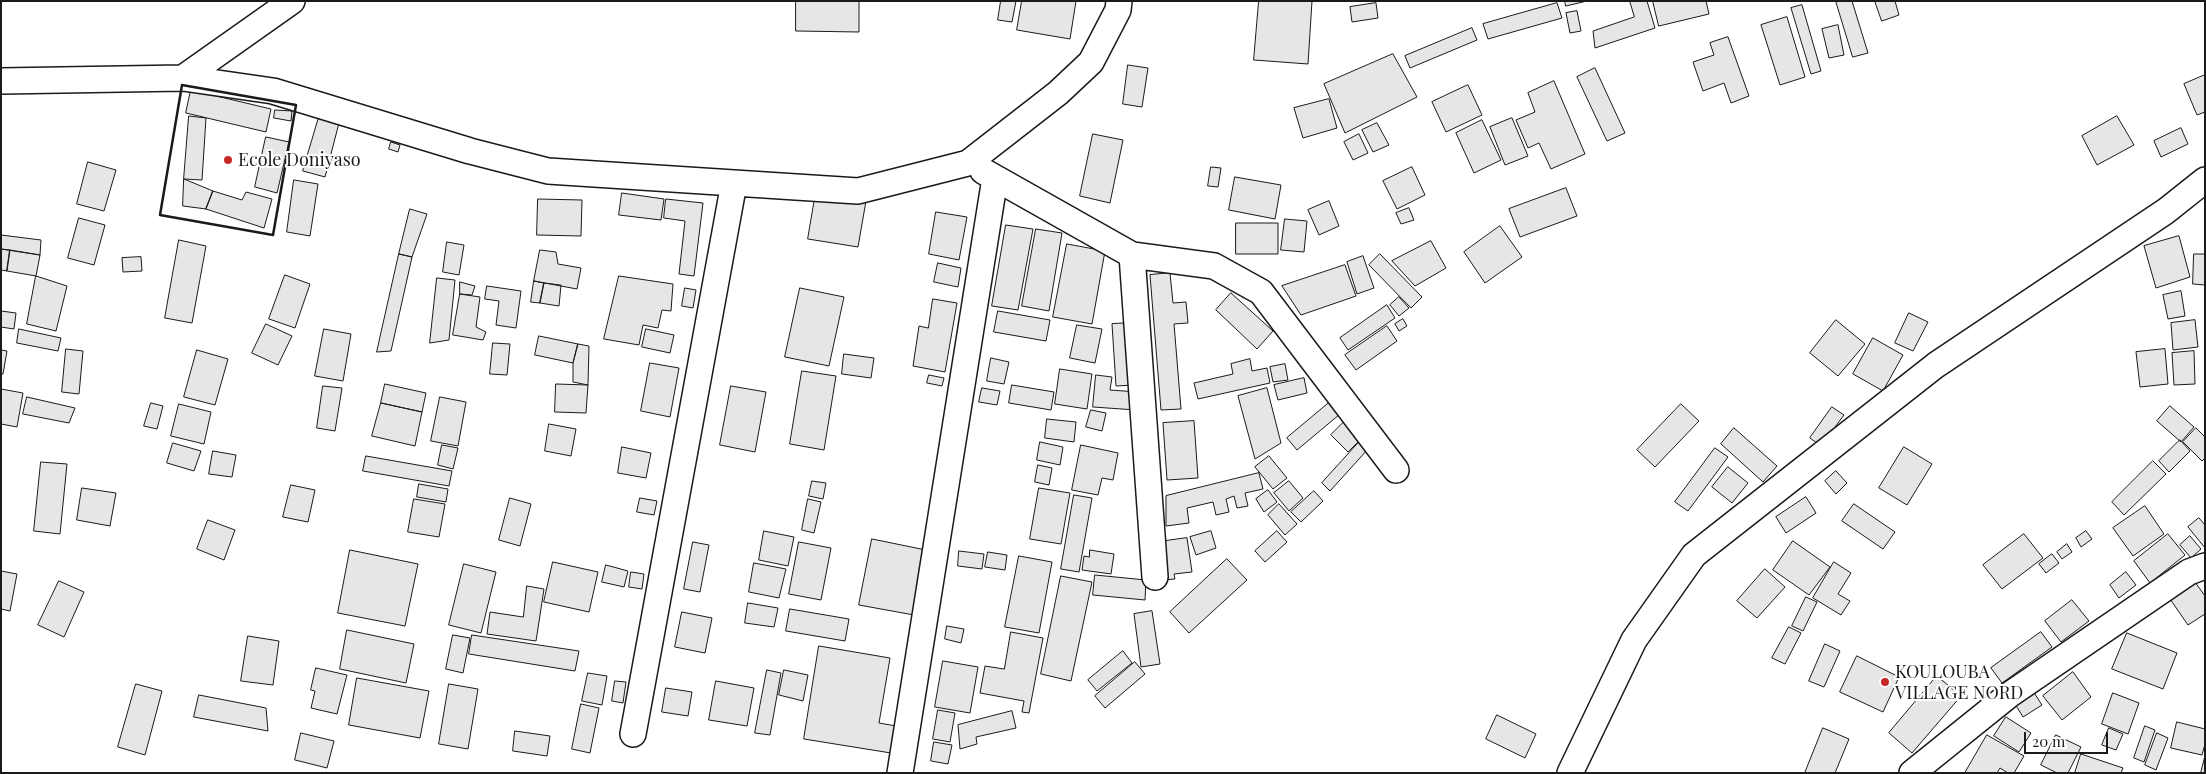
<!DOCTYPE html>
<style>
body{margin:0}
#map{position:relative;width:2206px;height:774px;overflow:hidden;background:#fff;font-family:"Playfair Display",serif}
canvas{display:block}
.frame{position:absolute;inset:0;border:2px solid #1a1a1a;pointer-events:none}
.scale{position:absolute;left:2024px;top:732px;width:84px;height:22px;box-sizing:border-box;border:2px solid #1a1a1a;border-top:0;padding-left:6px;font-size:15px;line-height:18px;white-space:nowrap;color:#1a1a1a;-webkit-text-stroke:4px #fff;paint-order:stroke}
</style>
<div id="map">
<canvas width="2206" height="774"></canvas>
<div class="frame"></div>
<div class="scale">20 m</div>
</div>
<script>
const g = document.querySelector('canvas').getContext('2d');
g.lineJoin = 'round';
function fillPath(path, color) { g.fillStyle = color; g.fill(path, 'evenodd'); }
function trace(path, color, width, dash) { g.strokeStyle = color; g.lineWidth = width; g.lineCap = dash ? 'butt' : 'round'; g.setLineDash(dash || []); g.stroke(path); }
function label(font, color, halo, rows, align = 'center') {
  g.font = font + ' "Playfair Display",serif'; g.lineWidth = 4; g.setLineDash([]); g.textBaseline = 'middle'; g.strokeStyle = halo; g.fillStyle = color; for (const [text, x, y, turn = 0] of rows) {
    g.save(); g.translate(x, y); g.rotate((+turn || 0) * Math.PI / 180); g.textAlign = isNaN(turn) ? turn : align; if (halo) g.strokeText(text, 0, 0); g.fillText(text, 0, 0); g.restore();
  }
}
const building = new Path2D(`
 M796,1H859V32L796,31Z
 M1001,1H1016L1012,22L998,20Z
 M1022,1H1076L1070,39L1017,30Z
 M1259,1H1312L1308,64L1254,60Z
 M1565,1H1587L1566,6Z
 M1630,1H1647L1655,28L1595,48L1593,31L1634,17Z
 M1653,1H1706L1709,14L1659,26Z
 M1836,1H1852L1868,53L1853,57Z
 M1875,1H1895L1899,15L1882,21Z
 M1376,3L1378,18L1352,22L1350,7Z
 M1557,3L1562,18L1488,39L1483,24Z
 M1802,5L1821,71L1811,74L1791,8Z
 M1577,11L1581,31L1570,33L1566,13Z
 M1787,17L1805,77L1780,85L1761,25Z
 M1838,25L1844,55L1829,58L1822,29Z
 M1472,28L1477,40L1410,68L1405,56Z
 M1728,37L1749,96L1731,103L1724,83L1703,91L1693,62L1714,55L1710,43Z
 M1393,54L1417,97L1345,133L1324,84Z
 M1128,65L1148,68L1142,107L1123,104Z
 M1595,68L1625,133L1607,141L1577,77Z
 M2205,75V112L2197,115L2184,84Z
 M1554,81L1585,154L1551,169L1539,143L1528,148L1516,120L1535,112L1528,93Z
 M1468,85L1482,115L1446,132L1432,102Z
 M191,90L271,109L266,132L186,113Z
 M1329,99L1337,128L1303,138L1294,108Z
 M275,110L292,111L291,121L274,118Z
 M189,116L206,118L202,180L184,179Z
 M2117,116L2134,145L2097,165L2082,136Z
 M319,117L339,123L325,177L303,171Z
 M1512,118L1528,156L1505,165L1490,127Z
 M1482,120L1501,160L1474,173L1456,133Z
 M1377,123L1389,145L1373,152L1362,130Z
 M2181,128L2188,144L2161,157L2154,141Z
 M1093,134L1123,140L1110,203L1080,196Z
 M1359,134L1368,153L1353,160L1344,142Z
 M266,137L289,142L277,193L255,187Z
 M391,142L400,145L398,152L389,149Z
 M88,162L116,170L104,211L77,204Z
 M1211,167L1221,168L1218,187L1208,186Z
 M1412,167L1425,195L1397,209L1383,181Z
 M1235,177L1281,185L1275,219L1229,210Z
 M184,179L213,191L206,209L183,206Z
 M294,180L318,184L310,236L287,232Z
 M1566,188L1577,216L1520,237L1509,209Z
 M213,191L242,200L246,192L272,199L264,228L206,209Z
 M816,192L866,201L858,247L808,239Z
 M622,193L664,199L661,220L619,215Z
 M538,199L582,200L581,236L537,235Z
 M666,199L703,203L694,276L679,274L685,221L664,218Z
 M1329,201L1339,226L1319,235L1308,210Z
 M1409,208L1414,220L1401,224L1396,213Z
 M410,209L427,214L412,257L399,254Z
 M936,212L967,217L959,260L929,254Z
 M79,218L105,225L94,265L68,258Z
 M1285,219L1307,221L1304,252L1281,250Z
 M1236,223H1278V254H1236Z
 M1006,225L1033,229L1018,310L992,306Z
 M1500,226L1522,257L1485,283L1464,252Z
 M1036,229L1062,233L1049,311L1022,306Z
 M1,235L41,240L40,255L1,249Z
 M2179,236L2190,277L2156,288L2144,246Z
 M179,240L206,246L192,323L165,318Z
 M1431,241L1446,268L1415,286L1392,261Z
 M447,242L464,245L459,275L443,272Z
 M1067,244L1105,251L1092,324L1053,317Z
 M1,249L10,250L7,271L1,270Z
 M10,250L40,255L36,276L7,271Z
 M540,250L556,252L558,264L581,268L577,289L534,281Z
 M399,254L412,257L391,351L377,352Z
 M1380,254L1422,297L1411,308L1369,265Z
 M2194,254H2205V285L2193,284Z
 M1363,256L1374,288L1357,294L1347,262Z
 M141,257L142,271L123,272L122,258Z
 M938,263L961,268L958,287L934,282Z
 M1345,265L1356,296L1301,315L1282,286Z
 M1170,273L1173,303L1186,302L1188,323L1174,324L1181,409L1161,410L1150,275Z
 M285,275L310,284L295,328L269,319Z
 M36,276L67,286L56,331L27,324Z
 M619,276L673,284L671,311L662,310L658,328L643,325L639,345L604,339Z
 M437,278L455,280L449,340L430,343Z
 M534,281L544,283L540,303L531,302Z
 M460,282L475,286L472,295L460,294Z
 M544,283L561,285L559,306L540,303Z
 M487,286L521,291L516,328L496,325L499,301L485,299Z
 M685,288L696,290L693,308L682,306Z
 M800,288L844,297L829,366L785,357Z
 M2181,291L2185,316L2168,319L2163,295Z
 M1231,293L1273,331L1257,349L1216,310Z
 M460,294L480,297L476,327L486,332L483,340L453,335Z
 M1399,297L1409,308L1399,316L1390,305Z
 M933,299L957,303L945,372L913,366L919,326L928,328Z
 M1387,305L1395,318L1348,350L1340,338Z
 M1,311L16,313L14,329L1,327Z
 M998,311L1050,320L1046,341L994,332Z
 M1909,313L1928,322L1913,351L1895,343Z
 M1403,319L1407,326L1399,331L1395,324Z
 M1836,320L1865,344L1838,376L1810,353Z
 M2195,320L2198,347L2173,350L2171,323Z
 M1132,323L1135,385L1116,386L1112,324Z
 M266,324L292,336L278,365L252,353Z
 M1077,325L1102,329L1095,363L1070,358Z
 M1387,326L1397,341L1356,370L1345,355Z
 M19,329L61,338L58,351L17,343Z
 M324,329L351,334L343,381L315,376Z
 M646,329L674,335L670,353L642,347Z
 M539,336L578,344L573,363L535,355Z
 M1873,338L1903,355L1883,391L1853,374Z
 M493,343L510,344L507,375L490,374Z
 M578,344L589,346L588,385L573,382V363Z
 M66,349L83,351L79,394L62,392Z
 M2165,349L2168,384L2140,387L2136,352Z
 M1,350L7,351L3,374H1Z
 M197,350L228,359L215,405L184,397Z
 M2194,351L2195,384L2174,385L2172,353Z
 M844,354L874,358L871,378L842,374Z
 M991,358L1009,362L1004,384L987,381Z
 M1250,359L1252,371L1267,368L1270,383L1198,399L1194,383L1233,374L1231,364Z
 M650,363L679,368L670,417L641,411Z
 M1285,364L1288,380L1273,382L1270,367Z
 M1060,369L1092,374L1087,409L1055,404Z
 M802,371L836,376L824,450L790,444Z
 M929,375L944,378L942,386L927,383Z
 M1096,375L1112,377L1110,390L1138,392L1136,410L1093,407Z
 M1304,378L1307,393L1278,400L1274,385Z
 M385,384L426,393L422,412L381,403Z
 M556,384L588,385L586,413L555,412Z
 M1012,385L1054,392L1051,410L1009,403Z
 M323,386L342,388L335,431L317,428Z
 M731,386L766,392L755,452L720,445Z
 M982,388L1000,391L997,405L979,402Z
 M1267,388L1281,443L1255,459L1238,396Z
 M1,389L23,393L17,427L1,424Z
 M27,397L75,408L69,423L23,414Z
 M440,397L466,402L458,446L431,441Z
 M1330,402L1340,414L1297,450L1287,438Z
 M151,403L163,406L157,429L144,426Z
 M381,403L422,412L415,446L372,436Z
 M179,404L211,412L204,444L171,436Z
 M1681,404L1699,421L1655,467L1637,450Z
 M2170,406L2194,427L2181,442L2157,421Z
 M1832,407L1844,415L1821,446L1810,438Z
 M1091,410L1106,413L1102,431L1086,427Z
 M1047,419L1076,422L1074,442L1045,438Z
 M1194,421L1198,478L1167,480L1163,423Z
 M1345,421L1362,438L1348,452L1331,435Z
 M549,424L576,429L571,456L545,451Z
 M1734,428L1777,466L1763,482L1721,444Z
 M2196,428L2205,437V458L2202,461L2183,442Z
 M1361,440L1369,448L1330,491L1322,483Z
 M2180,440L2190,451L2169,472L2159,461Z
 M1040,442L1063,447L1060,465L1037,460Z
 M173,443L201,451L194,471L167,463Z
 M442,445L458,448L453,469L438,465Z
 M1081,445L1118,453L1113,480L1102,478L1098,495L1072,490Z
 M622,447L651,453L646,478L618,473Z
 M1904,447L1932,464L1907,505L1879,488Z
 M1715,448L1728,457L1688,511L1675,502Z
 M213,451L236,455L232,477L209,474Z
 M366,456L452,471L449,486L363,471Z
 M1269,456L1287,478L1273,489L1255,467Z
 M2153,461L2166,474L2124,515L2112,502Z
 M41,462L67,464L60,534L34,531Z
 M1038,465L1052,468L1049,485L1035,482Z
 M1728,467L1748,483L1732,503L1712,487Z
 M1836,471L1847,483L1836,494L1825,481Z
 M1259,473L1263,489L1245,493L1248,506L1237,508L1234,496L1226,499L1229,512L1216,515L1213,502L1187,508L1189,523L1166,526V496Z
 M812,481L826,483L823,499L809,496Z
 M1289,481L1303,498L1289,511L1274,493Z
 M419,484L448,489L446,502L417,497Z
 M291,485L315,490L308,522L283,517Z
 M82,488L116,493L110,526L77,520Z
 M1039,488L1070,493L1061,544L1030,539Z
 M1268,490L1277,502L1264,512L1256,499Z
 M1314,491L1323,501L1301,522L1291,512Z
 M1074,495L1092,498L1079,572L1061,569Z
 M1806,497L1816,513L1786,533L1776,517Z
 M510,498L531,504L520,546L499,540Z
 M640,498L657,501L654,515L637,512Z
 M414,499L445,504L439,537L408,532Z
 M808,499L821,502L814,533L802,530Z
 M1279,504L1297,524L1285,535L1268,515Z
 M1854,504L1895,532L1883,549L1842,521Z
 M2145,506L2164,534L2133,556L2113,528Z
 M2199,518L2205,525V548L2188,527Z
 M208,520L235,530L224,560L197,549Z
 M764,531L794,537L788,566L759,560Z
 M1211,531L1216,548L1196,555L1190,537Z
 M1277,531L1287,542L1265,562L1255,551Z
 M2086,531L2092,539L2081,547L2076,538Z
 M2024,534L2043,558L2002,589L1983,565Z
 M2168,534L2185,555L2150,583L2134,561Z
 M2190,536L2201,549L2191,558L2180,545Z
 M1187,538L1192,572L1174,574L1175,579L1163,580L1158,542Z
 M872,539L926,550L914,615L859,605Z
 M1793,541L1830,567L1809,595L1773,570Z
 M693,542L709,545L700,592L684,589Z
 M799,542L831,548L821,600L789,594Z
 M2067,544L2072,552L2062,559L2057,552Z
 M350,550L418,564L405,626L338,613Z
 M1090,550L1114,554L1111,574L1082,570L1084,556L1089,557Z
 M959,551L984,554L982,569L958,566Z
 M988,552L1007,555L1005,570L985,567Z
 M2052,554L2059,563L2046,573L2039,564Z
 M1019,556L1052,562L1039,633L1005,627Z
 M1227,559L1247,580L1189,633L1170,612Z
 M553,562L598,572L589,612L544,602Z
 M1834,562L1851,573L1838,594L1850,601L1841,615L1813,598Z
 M754,563L786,569L779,598L749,592Z
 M464,564L496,572L481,633L449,625Z
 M606,565L628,571L624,587L602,582Z
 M1765,569L1785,587L1757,618L1737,601Z
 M1,571L17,574L10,611L1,609Z
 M631,572L644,574L642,589L629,587Z
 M2126,572L2136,585L2119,598L2110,585Z
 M1095,575L1146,580L1145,600L1093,595Z
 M1061,576L1092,582L1071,681L1041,674Z
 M59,581L84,592L64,637L38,625Z
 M2195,582L2205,596V614L2188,625L2170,599Z
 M527,586L544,589L536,641L487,634L490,612L523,617Z
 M1806,597L1817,602L1803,631L1792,626Z
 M2072,600L2089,621L2061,642L2045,621Z
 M748,603L778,608L774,627L745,623Z
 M790,609L849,619L845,641L786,631Z
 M1152,611L1160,664L1141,667L1134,614Z
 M682,612L712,618L705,653L675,647Z
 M947,626L964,629L961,643L945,639Z
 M1789,627L1801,633L1785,664L1772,658Z
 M347,630L414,644L406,683L340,669Z
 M1011,632L1043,638L1029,713L1022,712L1024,701L980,693L985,666L1004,669Z
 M2041,632L2052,647L2002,683L1991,668Z
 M2127,633L2177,653L2163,689L2112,669Z
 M453,635L470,638L463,673L446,669Z
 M472,635L579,651L575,671L469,654Z
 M248,636L279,641L273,685L241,681Z
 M1825,644L1840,651L1824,687L1809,681Z
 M819,646L890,658L879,723L896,726L891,753L804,739Z
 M1123,651L1132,663L1097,691L1088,680Z
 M1857,656L1899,677L1883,712L1840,692Z
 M943,661L978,667L970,713L935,707Z
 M1135,662L1145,674L1105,708L1095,696Z
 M316,668L347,675L337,714L311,708L315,691L311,690Z
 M767,670L781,673L770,735L755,733Z
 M784,670L808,675L803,701L779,695Z
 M2073,672L2091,697L2062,720L2043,696Z
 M588,673L607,676L602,705L582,701Z
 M1937,676L1961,696L1912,753L1889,733Z
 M357,678L429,691L420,738L349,725Z
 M615,681L626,682L623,703L612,701Z
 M716,681L754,688L747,726L709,720Z
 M136,684L162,691L145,755L118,747Z
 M449,684L478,689L468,749L439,744Z
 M666,688L692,692L688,716L662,712Z
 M2033,691L2042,705L2023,717L2015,704Z
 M2113,693L2139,703L2128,734L2102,724Z
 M199,695L266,708L268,731L194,717Z
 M581,704L599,708L590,753L572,749Z
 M938,710L955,713L950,742L933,739Z
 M1012,711L1016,728L976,737L977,744L960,749L958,725Z
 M1497,715L1536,734L1525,758L1486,739Z
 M2006,717L2031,733L2019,752L1994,736Z
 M2177,722L2205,729V744L2202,755L2171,748Z
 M2145,726L2155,730L2144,762L2134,758Z
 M1823,728L1849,739L1835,773H1805Z
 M2109,728L2123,734L2116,750L2102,745Z
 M515,731L550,736L547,756L513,751Z
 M301,733L334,741L327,768L295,760Z
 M2157,733L2168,738L2156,770L2145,765Z
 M1987,735L2024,756L2014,773H2008L2000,768L1997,773H1965Z
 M2056,735L2081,747L2068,773H2057L2041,765Z
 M934,742L952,745L948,764L931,761Z
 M2081,754L2123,768L2121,773H2075Z
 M2205,756V773H2201Z`);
const street = new Path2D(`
 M183,78L292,1
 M1,81L183,78L273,91L470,151L548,171L858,191L968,163L1058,93L1091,62L1118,10L1119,1
 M983,171L1132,255L1155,577
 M1132,255L1214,266L1261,292L1396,470
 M633,734L734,183
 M900,773L995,178
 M1570,773L1634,640L1694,555L1936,365L2166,211L2205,180
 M1912,773L2009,695L2189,572L2205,566`);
const wall = new Path2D(`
 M182,85L296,105L273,235L160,215Z`);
const markers = [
 [228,160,5,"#c62828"],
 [1885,682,5,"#c62828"]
];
const poiNames = [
 ["Ecole Doniyaso",238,160],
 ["KOULOUBA",1895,672],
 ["VILLAGE NORD",1895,693]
];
fillPath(building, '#e6e6e6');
trace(building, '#1a1a1a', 1);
trace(street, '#1a1a1a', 28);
trace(street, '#fff', 25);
trace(wall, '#1a1a1a', 2.5);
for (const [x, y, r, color] of markers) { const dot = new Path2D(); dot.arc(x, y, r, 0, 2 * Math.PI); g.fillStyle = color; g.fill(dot); trace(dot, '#fff', 2); }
label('18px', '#1a1a1a', '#fff', poiNames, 'left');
</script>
